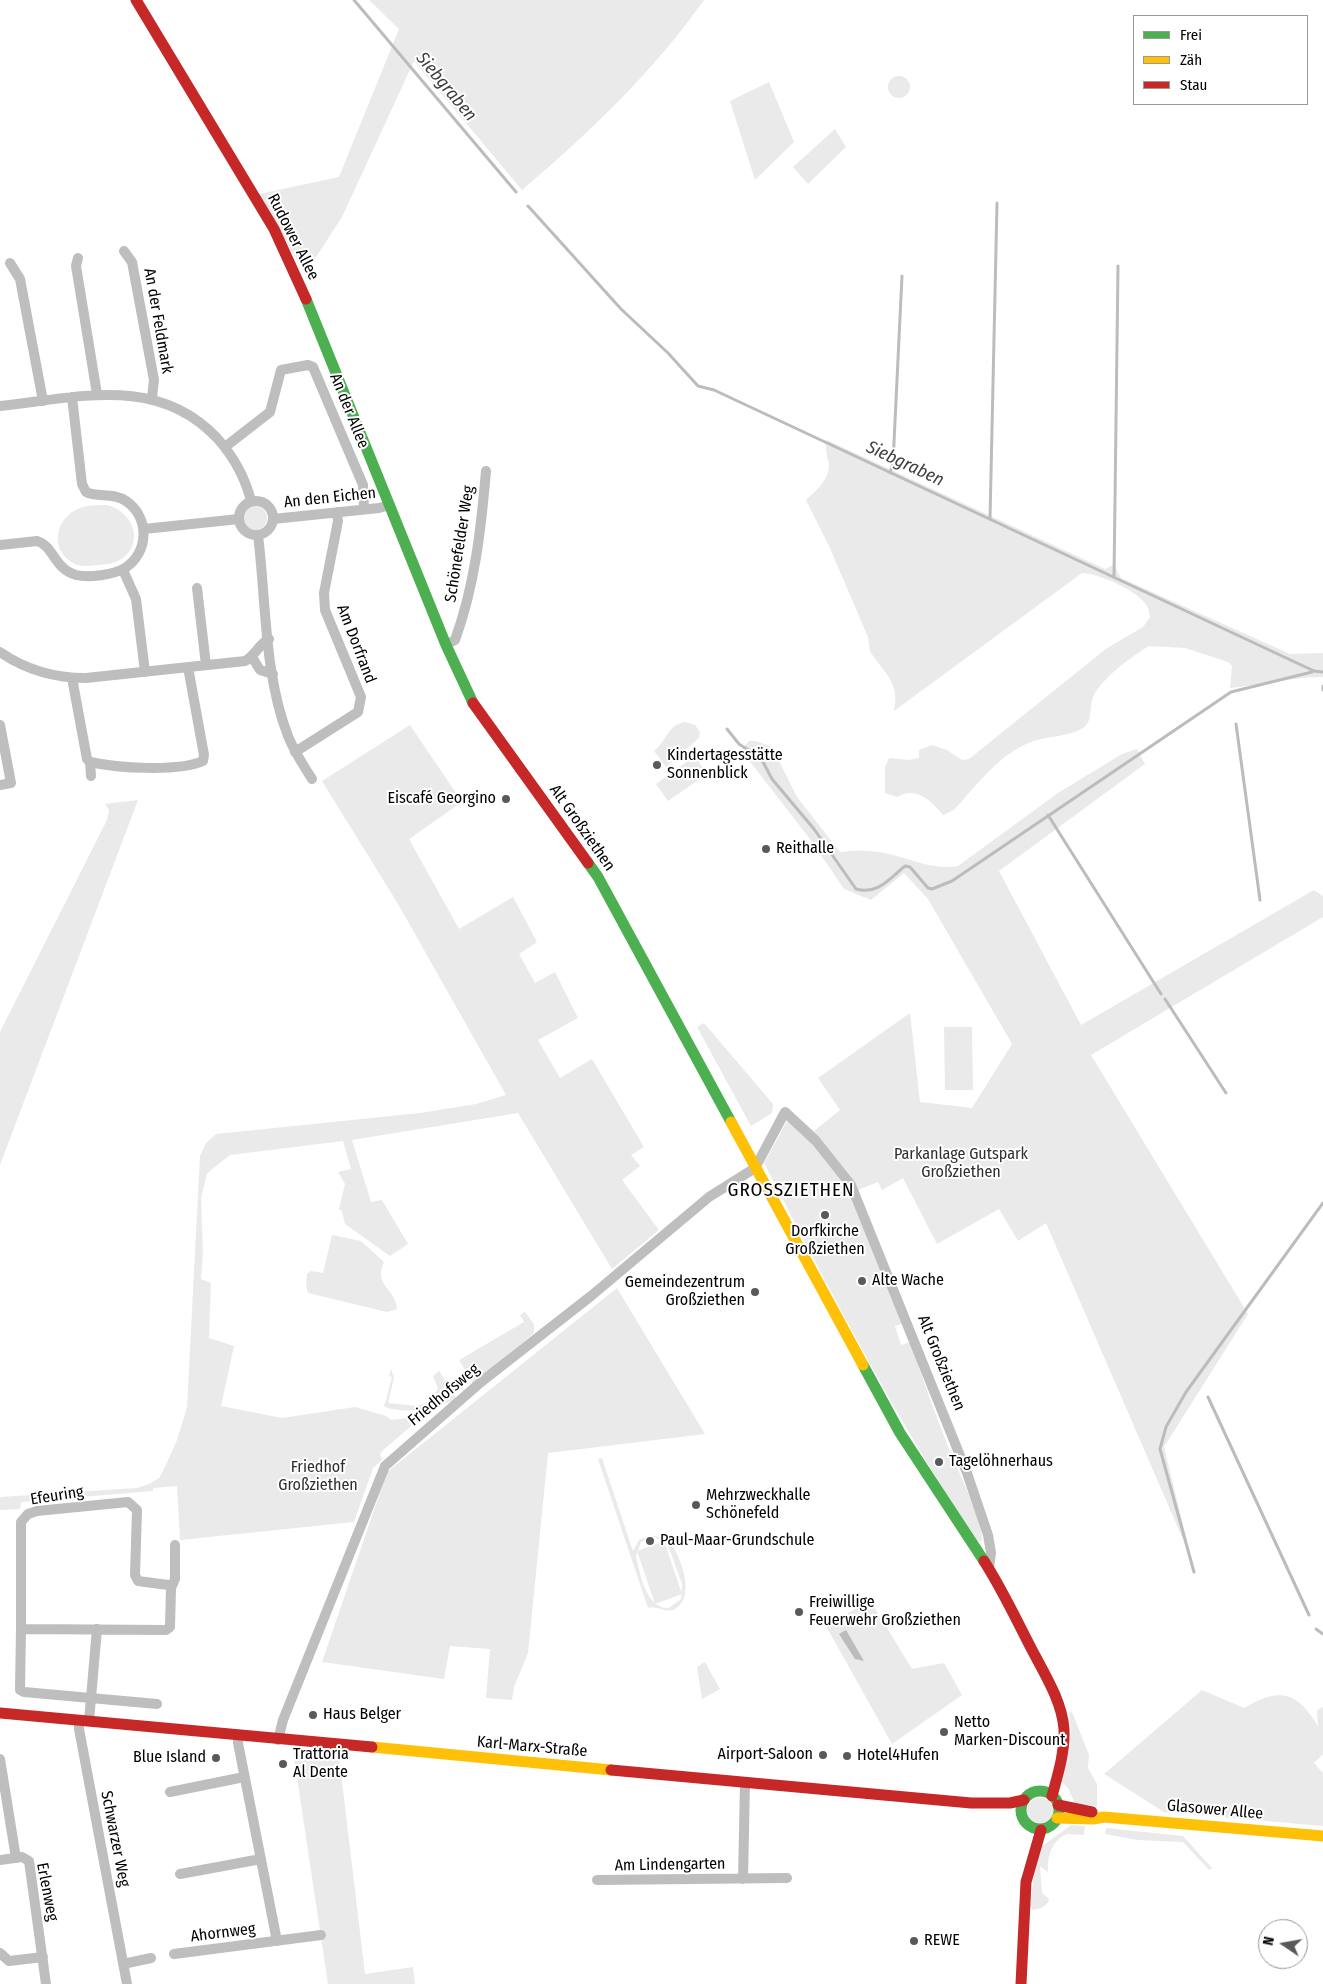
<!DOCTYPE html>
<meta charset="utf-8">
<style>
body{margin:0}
#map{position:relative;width:1323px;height:1984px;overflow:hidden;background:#fff;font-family:"Fira Sans Condensed",sans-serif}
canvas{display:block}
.legend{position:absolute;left:1133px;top:15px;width:175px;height:90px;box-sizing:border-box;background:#fff;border:1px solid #999;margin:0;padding:6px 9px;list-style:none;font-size:15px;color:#000}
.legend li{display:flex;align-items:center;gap:10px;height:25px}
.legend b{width:25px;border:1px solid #999}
.north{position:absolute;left:1258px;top:1919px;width:50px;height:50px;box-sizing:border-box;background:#fff;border:1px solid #999;border-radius:50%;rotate:282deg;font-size:14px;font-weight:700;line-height:20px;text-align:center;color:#000}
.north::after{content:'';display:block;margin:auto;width:18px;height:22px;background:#595959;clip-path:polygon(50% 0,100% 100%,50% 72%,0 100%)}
</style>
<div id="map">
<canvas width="1323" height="1984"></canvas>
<ul class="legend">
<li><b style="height:6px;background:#4caf50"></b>Frei</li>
<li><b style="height:6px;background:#ffc107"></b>Zäh</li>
<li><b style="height:6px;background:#c62828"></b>Stau</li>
</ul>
<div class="north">N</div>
</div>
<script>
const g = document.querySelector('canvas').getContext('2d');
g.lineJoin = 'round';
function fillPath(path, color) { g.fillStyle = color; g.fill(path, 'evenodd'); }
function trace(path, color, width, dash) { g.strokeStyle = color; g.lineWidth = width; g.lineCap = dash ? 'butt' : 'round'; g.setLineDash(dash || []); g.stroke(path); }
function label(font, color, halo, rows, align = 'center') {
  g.font = font + ' "Fira Sans Condensed",sans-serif'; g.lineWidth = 4; g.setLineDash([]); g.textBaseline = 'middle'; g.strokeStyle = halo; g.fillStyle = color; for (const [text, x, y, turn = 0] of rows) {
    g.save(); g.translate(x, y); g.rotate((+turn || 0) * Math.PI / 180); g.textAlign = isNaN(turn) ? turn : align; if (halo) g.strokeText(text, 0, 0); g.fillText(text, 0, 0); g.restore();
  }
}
const green = new Path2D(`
 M369,0H704C653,72 589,133 522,190L414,61L342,217L305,274L259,194L339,177L399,29Z
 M888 87a11 11 0 1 1 22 0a11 11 0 1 1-22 0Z
 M769,82L794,142L755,180L730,101Z
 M835,129L846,147L808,184L793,167Z
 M827,440L1105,569L1114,565L1121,578L1290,654L1323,653V677C1292,677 1261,685 1230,688L1232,666L1228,662L1185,648L1149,646C1132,656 1101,679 1093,697C1089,707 1093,722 1083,728C1068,737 1047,736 1031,742C999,754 976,786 954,810L943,815C930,800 917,786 897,797L885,793V767L889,758L909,760L919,758V750L932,745L947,750L962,760L969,759L1107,648L1143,627L1150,617C1149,614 1149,609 1147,606C1139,591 1098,573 1082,573L894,711C900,682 885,674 871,653C869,649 869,641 868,637L829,546L806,500C817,490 833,476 828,460C826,451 825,449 827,440Z
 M107,505C133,511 146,544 120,560C113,564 106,564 98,565C90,566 82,567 75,564C48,551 55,517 80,508C88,505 98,505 107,505Z
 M243 518a12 12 0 1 1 24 0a12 12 0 1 1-24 0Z
 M685,722L695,725L700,732L699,738L666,767L654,751C666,742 667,725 685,722Z
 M410,725L462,802L409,839L459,929L513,897L537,942L519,954L535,983L555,972L578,1018L538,1040L560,1078L592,1059L644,1147L631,1155L640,1166L622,1180L659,1230L612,1269L518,1113L352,1140L371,1202L382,1200L408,1244L390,1256L345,1224L342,1211L339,1209L345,1184L338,1172L351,1169L343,1141L230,1155L211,1170L207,1174L201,1198L203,1252L201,1279L211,1283L209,1338L234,1346L221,1406L282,1418L355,1407L386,1416L391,1420L423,1416L382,1451L380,1456L383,1459L373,1468L354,1522L180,1540L177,1486L153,1488V1491L21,1502L20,1509L0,1510V1497L137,1488L149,1484L159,1478L165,1467L177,1440L187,1407L200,1156L206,1143L216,1134L420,1113L476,1104L506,1095L398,904L322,781Z
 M749,741H756L772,747L797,797L840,852C853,850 866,850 879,852C906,856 931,871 958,866L1058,793L1122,754L1137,749L1145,764L999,871L1081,1025L1314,890L1323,896V917L1091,1055L1248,1314L1164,1447L1188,1545L1182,1537L1046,1223L1018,1241L999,1209L937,1244L903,1178L882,1190L878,1182L860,1189L852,1201L904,1323L895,1326L901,1345L911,1342C921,1376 934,1410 947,1444C954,1462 985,1525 982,1541H977C896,1420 831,1292 764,1163L792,1112L814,1131L840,1110L818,1078L910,1013L920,1102L972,1108L1012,1044L928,899L904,873L871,900L844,889L810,839L741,750Z
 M695,756L707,774L668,801L656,784Z
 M138,800L0,1165V1032L107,820L109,810L105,804Z
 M704,1023L773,1104L772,1113L751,1126L697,1027Z
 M944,1027H972L973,1090H945Z
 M332,1235L361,1241L384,1262C373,1287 396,1288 397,1309L387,1312L308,1293L306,1285L307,1274L311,1271L323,1273Z
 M617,1288L705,1434L548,1453L528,1653L514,1687L512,1700L486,1698L490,1649L450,1646L444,1679L322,1662L387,1472Z
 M525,1312L534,1324V1333L473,1384L459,1360L524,1322L520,1315Z
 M391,1369L394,1378L388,1403L416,1406L430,1402L438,1388L433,1376L439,1371L456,1398C441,1410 403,1414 385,1407L383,1404H385L392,1377L389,1376Z
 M602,1458L633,1551L639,1540L650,1535L667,1539C680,1552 697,1597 675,1609C665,1614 657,1605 648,1608L598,1459ZM655,1537L668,1545L682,1584L681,1599L669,1608C646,1609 640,1574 636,1556L641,1542Z
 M664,1541L682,1594L655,1604L637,1551Z
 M870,1600L912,1669L944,1663L962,1695L892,1744L826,1626Z
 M705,1662L720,1689L702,1699L697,1667Z
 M1202,1690L1244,1708C1279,1687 1297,1691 1318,1726L1317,1710L1323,1707V1754L1314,1763L1323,1773V1826L1164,1812L1104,1774Z
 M1072,1712L1089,1755L1088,1768L1097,1784V1806L1075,1804L1068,1788L1062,1782L1071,1732L1069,1713Z
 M293,1751L339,1756L365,1974L413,1967L415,1984H328Z
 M1027 1811a13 13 0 1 1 26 0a13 13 0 1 1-26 0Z
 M1071,1825L1085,1826L1084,1835L1067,1834C1052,1840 1047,1856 1048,1872L1040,1866L1042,1893L1049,1899C1048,1906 1040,1909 1033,1910L1030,1907L1037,1850Z
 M1106,1828L1183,1836L1212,1868L1209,1870L1183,1842L1137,1840L1105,1834Z`);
const water = new Path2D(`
 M846,1630L864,1661L855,1659L839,1634Z`);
const stream = new Path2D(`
 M354,0L516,192
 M528,206L621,309L668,353L698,386L714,390L1314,671L1323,672
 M890,473L893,463L902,276
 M990,519L997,203
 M1114,577L1118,266
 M1323,686V690
 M1236,724L1260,900
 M727,729L739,744L761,758L772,779L814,829L856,889C878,895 889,879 905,866L910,867L928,888L932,889L952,881L1231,692L1312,672
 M1048,815L1161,994
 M1165,999L1226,1093
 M1208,1397L1309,1615
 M1194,1572L1160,1449L1166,1427L1186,1392L1323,1203
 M1316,1629L1323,1634`);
const street = new Path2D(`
 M124,251L132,262L154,380L152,398
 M78,258L76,266L97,394
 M10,263L20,279L43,401
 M0,406C77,398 157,374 217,438C234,457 245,477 251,501
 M225,447L270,412L281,370L308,365L313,367L363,485L364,509
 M239 518a17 17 0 1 1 34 0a17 17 0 1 1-34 0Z
 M273,519L379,508L390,505
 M144,529L239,519
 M258,535C266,599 264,675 288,736C294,751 303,765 312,779
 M0,545L37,541C54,546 54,569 76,575C89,578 113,575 125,568C149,553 150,517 126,501C113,492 98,498 86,492L82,484L72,397
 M123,570L136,599L145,672
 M197,588L206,665
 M446,645L455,640C475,585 481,529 486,471
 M0,652C26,670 55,678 86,678L245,661C255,656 258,645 269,639
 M252,657L260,670L273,674
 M72,678L87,759L90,762C117,768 178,772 203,761L204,755L188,667
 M0,725L11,783L0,785
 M295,752L358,712L361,697L325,610L324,593L338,521L337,512
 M90,762L91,776
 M128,1502L137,1510L135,1575L138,1581L168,1585L171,1588L170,1627L166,1630L21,1629V1522L28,1514L37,1511Z
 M171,1588L175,1579V1545
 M21,1629L20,1690L24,1692L157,1704
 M79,1720V1729L127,1984
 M89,1721L97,1629
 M238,1736V1743L277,1941
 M278,1740L283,1720L385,1466L481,1382L591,1296L709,1197L755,1168L785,1112L816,1141L851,1185L967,1473L988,1535L991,1553L989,1568
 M0,1759L16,1858
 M170,1792L244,1777
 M0,1860L22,1857L29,1861L46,1984
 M180,1874L261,1859
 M743,1879L745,1783
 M597,1880L787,1878
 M0,1953L9,1961L43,1957
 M174,1954L321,1935
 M123,1964L151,1958`);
const fast = new Path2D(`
 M306,299L446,645L473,703
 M588,863L598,877L731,1122
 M863,1365L900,1433L984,1561
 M1021 1810a19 19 0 1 1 38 0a19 19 0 1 1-38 0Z`);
const slow = new Path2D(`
 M731,1122L863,1365
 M372,1747L611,1770
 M1057,1818L1093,1819L1104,1817L1323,1836`);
const jam = new Path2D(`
 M136,0L274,229L306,299
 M473,703L588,863
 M984,1561C1002,1589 1016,1619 1031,1648C1044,1673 1062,1701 1064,1729C1065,1752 1058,1774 1052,1796
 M0,1713L372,1747
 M611,1770L971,1803H1010L1024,1800
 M1058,1805L1092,1812
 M1021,1984L1026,1882L1041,1830`);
const markers = [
 [657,765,5,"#595959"],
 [506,799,5,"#595959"],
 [766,849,5,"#595959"],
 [825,1215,5,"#595959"],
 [862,1281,5,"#595959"],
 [755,1292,5,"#595959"],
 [939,1462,5,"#595959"],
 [696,1505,5,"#595959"],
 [650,1541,5,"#595959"],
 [799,1612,5,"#595959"],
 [313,1715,5,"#595959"],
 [944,1732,5,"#595959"],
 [823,1755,5,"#595959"],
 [847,1756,5,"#595959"],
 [216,1758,5,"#595959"],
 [283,1764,5,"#595959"],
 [914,1941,5,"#595959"]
];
const streetNames = [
 ["Rudower Allee",293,237,63],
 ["An der Feldmark",158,321,80],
 ["An der Allee",349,411,68],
 ["An den Eichen",330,498,-6],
 ["Schönefelder Weg",460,544,-81],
 ["Am Dorfrand",356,644,69],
 ["Alt Großziethen",582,828,55],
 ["Alt Großziethen",941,1363,68],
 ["Friedhofsweg",444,1395,-40],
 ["Efeuring",57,1496,-9],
 ["Karl-Marx-Straße",532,1747,5],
 ["Glasower Allee",1215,1810,5],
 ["Schwarzer Weg",115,1839,79],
 ["Am Lindengarten",670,1865,-1],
 ["Erlenweg",47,1892,79],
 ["Ahornweg",223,1933,-7]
];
const poiNames = [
 ["Kindertagesstätte",667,756],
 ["Sonnenblick",667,774],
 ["Eiscafé Georgino",496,799,"right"],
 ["Reithalle",776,849],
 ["Dorfkirche",825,1232,"center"],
 ["Großziethen",825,1250,"center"],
 ["Alte Wache",872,1281],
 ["Gemeindezentrum",745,1283,"right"],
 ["Großziethen",745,1301,"right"],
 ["Tagelöhnerhaus",949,1462],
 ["Mehrzweckhalle",706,1496],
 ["Schönefeld",706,1514],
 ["Paul-Maar-Grundschule",660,1541],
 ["Freiwillige",809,1603],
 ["Feuerwehr Großziethen",809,1621],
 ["Haus Belger",323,1715],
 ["Netto",954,1723],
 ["Marken-Discount",954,1741],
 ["Trattoria",293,1755],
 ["Al Dente",293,1773],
 ["Airport-Saloon",813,1755,"right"],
 ["Hotel4Hufen",857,1756],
 ["Blue Island",206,1758,"right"],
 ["REWE",924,1941]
];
const parkNames = [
 ["Parkanlage Gutspark",961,1155],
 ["Großziethen",961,1173],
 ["Friedhof",318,1468],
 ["Großziethen",318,1486]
];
const waterNames = [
 ["Siebgraben",446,87,50],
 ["Siebgraben",905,464,25]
];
const quarterNames = [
 ["GROSSZIETHEN",791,1191]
];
fillPath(green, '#eaeaea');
fillPath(water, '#bcbcbc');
trace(stream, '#bcbcbc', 3);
trace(street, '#bebebe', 10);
trace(fast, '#4caf50', 11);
trace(slow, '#ffc107', 11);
trace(jam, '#c62828', 11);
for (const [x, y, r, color] of markers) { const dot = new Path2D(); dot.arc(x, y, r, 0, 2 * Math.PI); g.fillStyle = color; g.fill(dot); trace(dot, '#fff', 2); }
label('16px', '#000', '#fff', streetNames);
label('16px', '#000', '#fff', poiNames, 'left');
label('16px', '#2f2f2f', '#fff', parkNames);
label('italic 18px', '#404040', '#fff', waterNames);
g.letterSpacing = '1px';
label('19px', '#000', '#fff', quarterNames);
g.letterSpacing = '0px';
</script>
